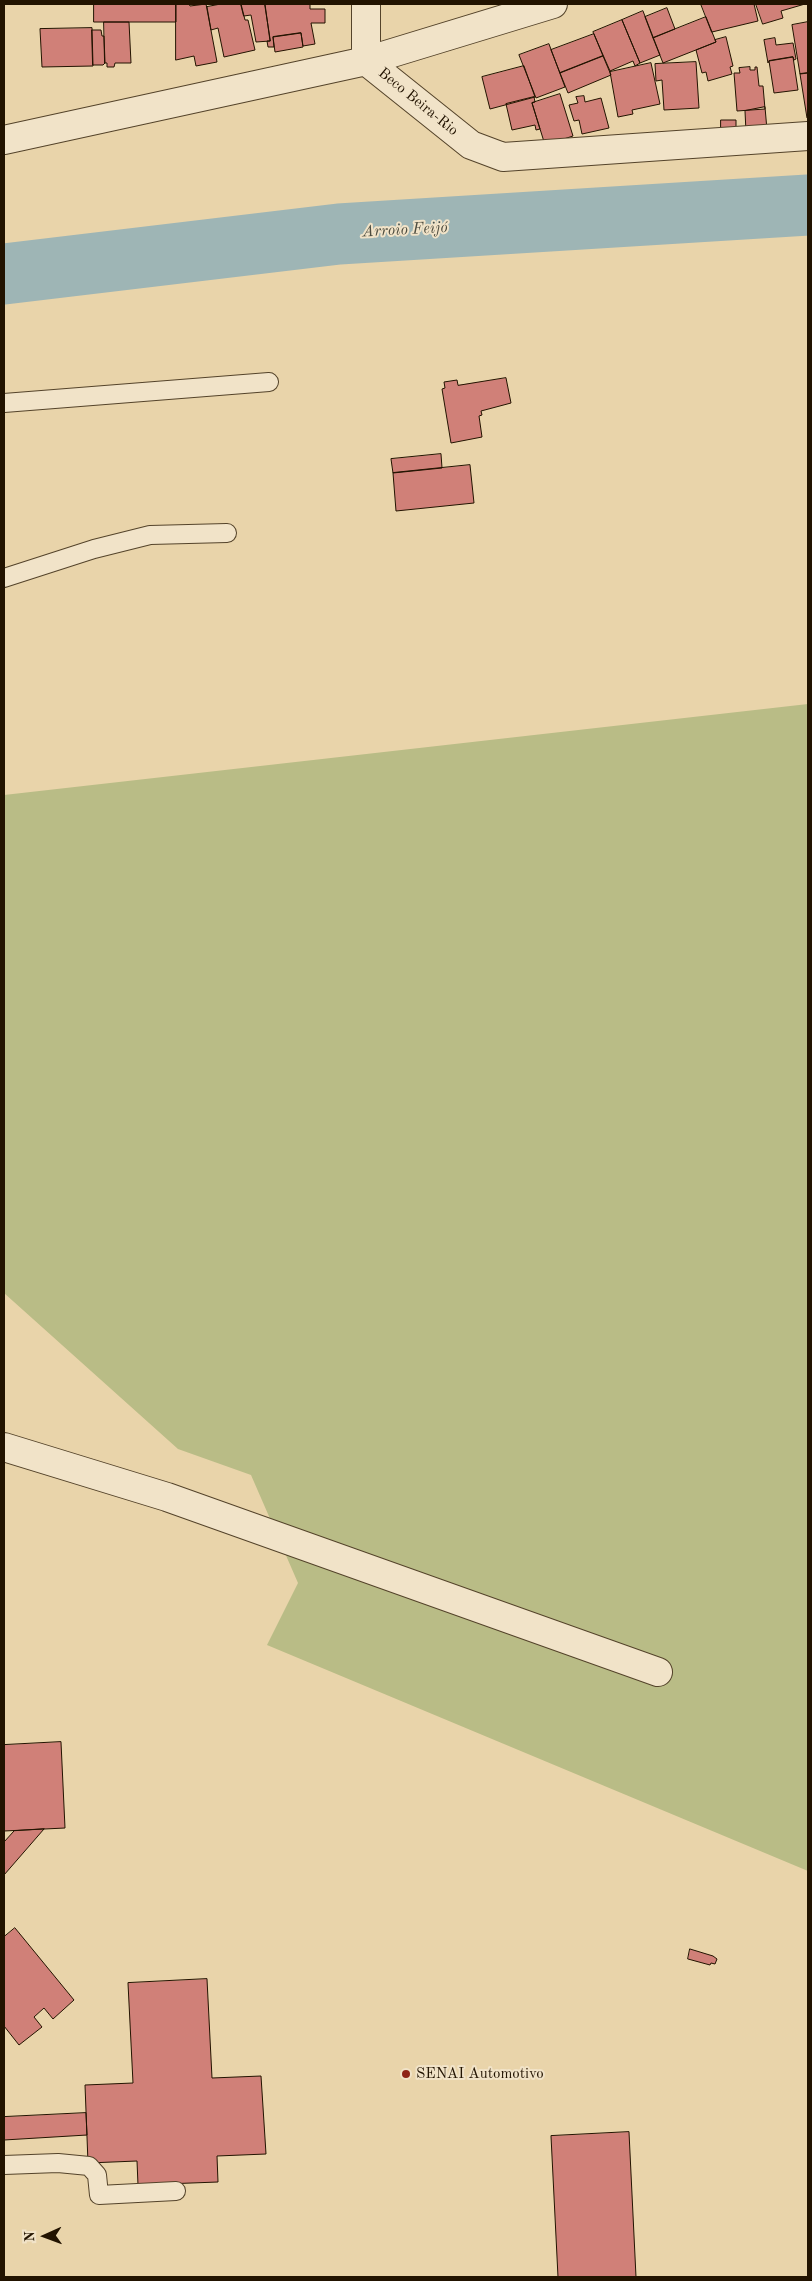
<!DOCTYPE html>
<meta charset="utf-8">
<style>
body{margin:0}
#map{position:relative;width:812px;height:2281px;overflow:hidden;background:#e9d4aa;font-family:"Old Standard TT",serif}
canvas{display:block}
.frame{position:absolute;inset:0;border:5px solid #221300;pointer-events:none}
.north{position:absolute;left:20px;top:2211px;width:50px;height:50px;-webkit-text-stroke:4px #f1e3c8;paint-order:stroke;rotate:268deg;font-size:14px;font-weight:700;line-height:20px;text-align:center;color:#221300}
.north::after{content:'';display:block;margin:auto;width:18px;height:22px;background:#221300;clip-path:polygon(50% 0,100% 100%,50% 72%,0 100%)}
</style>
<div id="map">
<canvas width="812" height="2281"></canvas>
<div class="frame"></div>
<div class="north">N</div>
</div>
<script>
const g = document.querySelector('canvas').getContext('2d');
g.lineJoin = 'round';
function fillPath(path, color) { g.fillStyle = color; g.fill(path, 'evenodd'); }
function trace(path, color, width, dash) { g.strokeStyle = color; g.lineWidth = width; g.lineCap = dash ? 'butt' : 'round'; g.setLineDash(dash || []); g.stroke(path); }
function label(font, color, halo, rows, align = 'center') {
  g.font = font + ' "Old Standard TT",serif'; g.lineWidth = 4; g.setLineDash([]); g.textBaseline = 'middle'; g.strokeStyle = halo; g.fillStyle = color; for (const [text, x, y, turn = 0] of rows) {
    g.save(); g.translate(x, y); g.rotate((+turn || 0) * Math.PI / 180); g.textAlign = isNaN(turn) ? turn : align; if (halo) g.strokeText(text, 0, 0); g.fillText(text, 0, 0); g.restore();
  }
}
const green = new Path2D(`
 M808,704V1871L267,1645L298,1583L251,1475L178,1449L4,1293V795Z`);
const river = new Path2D(`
 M4,274L339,234L808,205`);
const building = new Path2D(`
 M94,4H176V22H94Z
 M176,4H189L190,6L206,4L217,62L196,66L194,56L176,60Z
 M221,4H241L245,20H248L255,50L224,57L218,28L211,30L207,7Z
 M241,4H265L270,41L256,42L251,15L244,16Z
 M265,4H310V9H325V23H311L315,44L303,46L301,33L273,37L274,47H268L267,41H270Z
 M701,4H754L758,21L712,32Z
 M756,4H805L781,11L783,18L763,24Z
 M667,8L675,29L653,38L645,17Z
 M643,11L660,55L640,63L622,20Z
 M706,17L716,42L663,63L653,38Z
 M622,20L640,63L635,66L633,61L610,71L593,32Z
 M104,22H129L131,63H115L114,67H107V63H105Z
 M808,22V73L800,74L792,25Z
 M92,28L93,66L42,67L40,29Z
 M92,30H101L102,36H104L105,63L103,65H93Z
 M301,33L303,47L275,52L273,37Z
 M594,34L603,56L560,73L551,50Z
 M726,37L733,66L730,67L732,74L708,81L706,72L702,73L696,50L716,42L715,40Z
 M775,38L776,45L793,43L796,59L794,60L793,57L769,61L768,63L764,40Z
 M549,44L565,87L536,98L519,55Z
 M603,56L611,75L568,93L560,73Z
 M793,57L798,90L774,93L769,61Z
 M696,62L699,108L664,110L662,80L656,81L655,64Z
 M651,63L660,104L632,110L633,114L618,117L610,72Z
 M524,66L535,97L490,109L482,77Z
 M750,67V70H755V67H757L759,86H763L765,109L737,111L734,73H740L739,68Z
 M808,73V118H807L800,74Z
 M560,94L573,136L545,145L532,103Z
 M584,96L585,102L601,98L609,128L582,134L579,120L574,121L569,105L578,103L576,97Z
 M534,97L535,102L532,103L540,129L536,130L535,125L512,130L506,104Z
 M765,107L767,130L746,132L745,111Z
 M721,120H736V132H721Z
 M506,378L511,403L481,411L482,415L479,416L482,437L451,443L442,389L445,388L444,382L457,380L458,385Z
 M441,454L442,468L393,473L391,459Z
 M470,465L474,503L396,511L393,473Z
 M61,1742L65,1828L4,1831V1745Z
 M44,1829L4,1875V1842L14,1831Z
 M15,1928L74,2000L53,2019L44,2008L34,2017L42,2027L19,2045L4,2026V1937Z
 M690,1949L713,1956L717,1959L715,1964L711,1963L710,1965L688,1959Z
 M207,1979L212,2078L261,2076L266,2154L217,2156L218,2182L138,2185L137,2161L88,2163L85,2085L133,2083L128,1983Z
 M86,2113L87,2135L4,2140V2117Z
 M629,2132L636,2277H558L551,2136Z`);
const service = new Path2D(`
 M4,403L269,382
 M4,578L94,549L150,535L227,533
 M4,2165L58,2163L89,2166L97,2175L99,2195L176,2191`);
const minor = new Path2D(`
 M366,4V61
 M366,61L471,145L503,157L808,136
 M4,140L366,61L553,4
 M4,1447L167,1497L658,1672`);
const markers = [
 [406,2074,5,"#8f2418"]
];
const streetNames = [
 ["Beco Beira-Rio",418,102,39]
];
const poiNames = [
 ["SENAI Automotivo",416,2074]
];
const waterNames = [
 ["Arroio Feijó",405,230,-3]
];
fillPath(green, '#b9bc86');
trace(river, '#9eb5b5', 61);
fillPath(building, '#d08078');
trace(building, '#221300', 1);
trace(service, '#54432a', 20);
trace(minor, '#54432a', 30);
trace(service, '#f1e3c8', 18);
trace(minor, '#f1e3c8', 28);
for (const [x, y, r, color] of markers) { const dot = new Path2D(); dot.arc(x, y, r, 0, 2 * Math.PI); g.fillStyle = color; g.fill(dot); trace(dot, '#f1e3c8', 2); }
label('15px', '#221300', '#f1e3c8', streetNames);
label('15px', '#221300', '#f1e3c8', poiNames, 'left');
label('italic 16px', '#4d4c3f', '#f1e3c8', waterNames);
</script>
